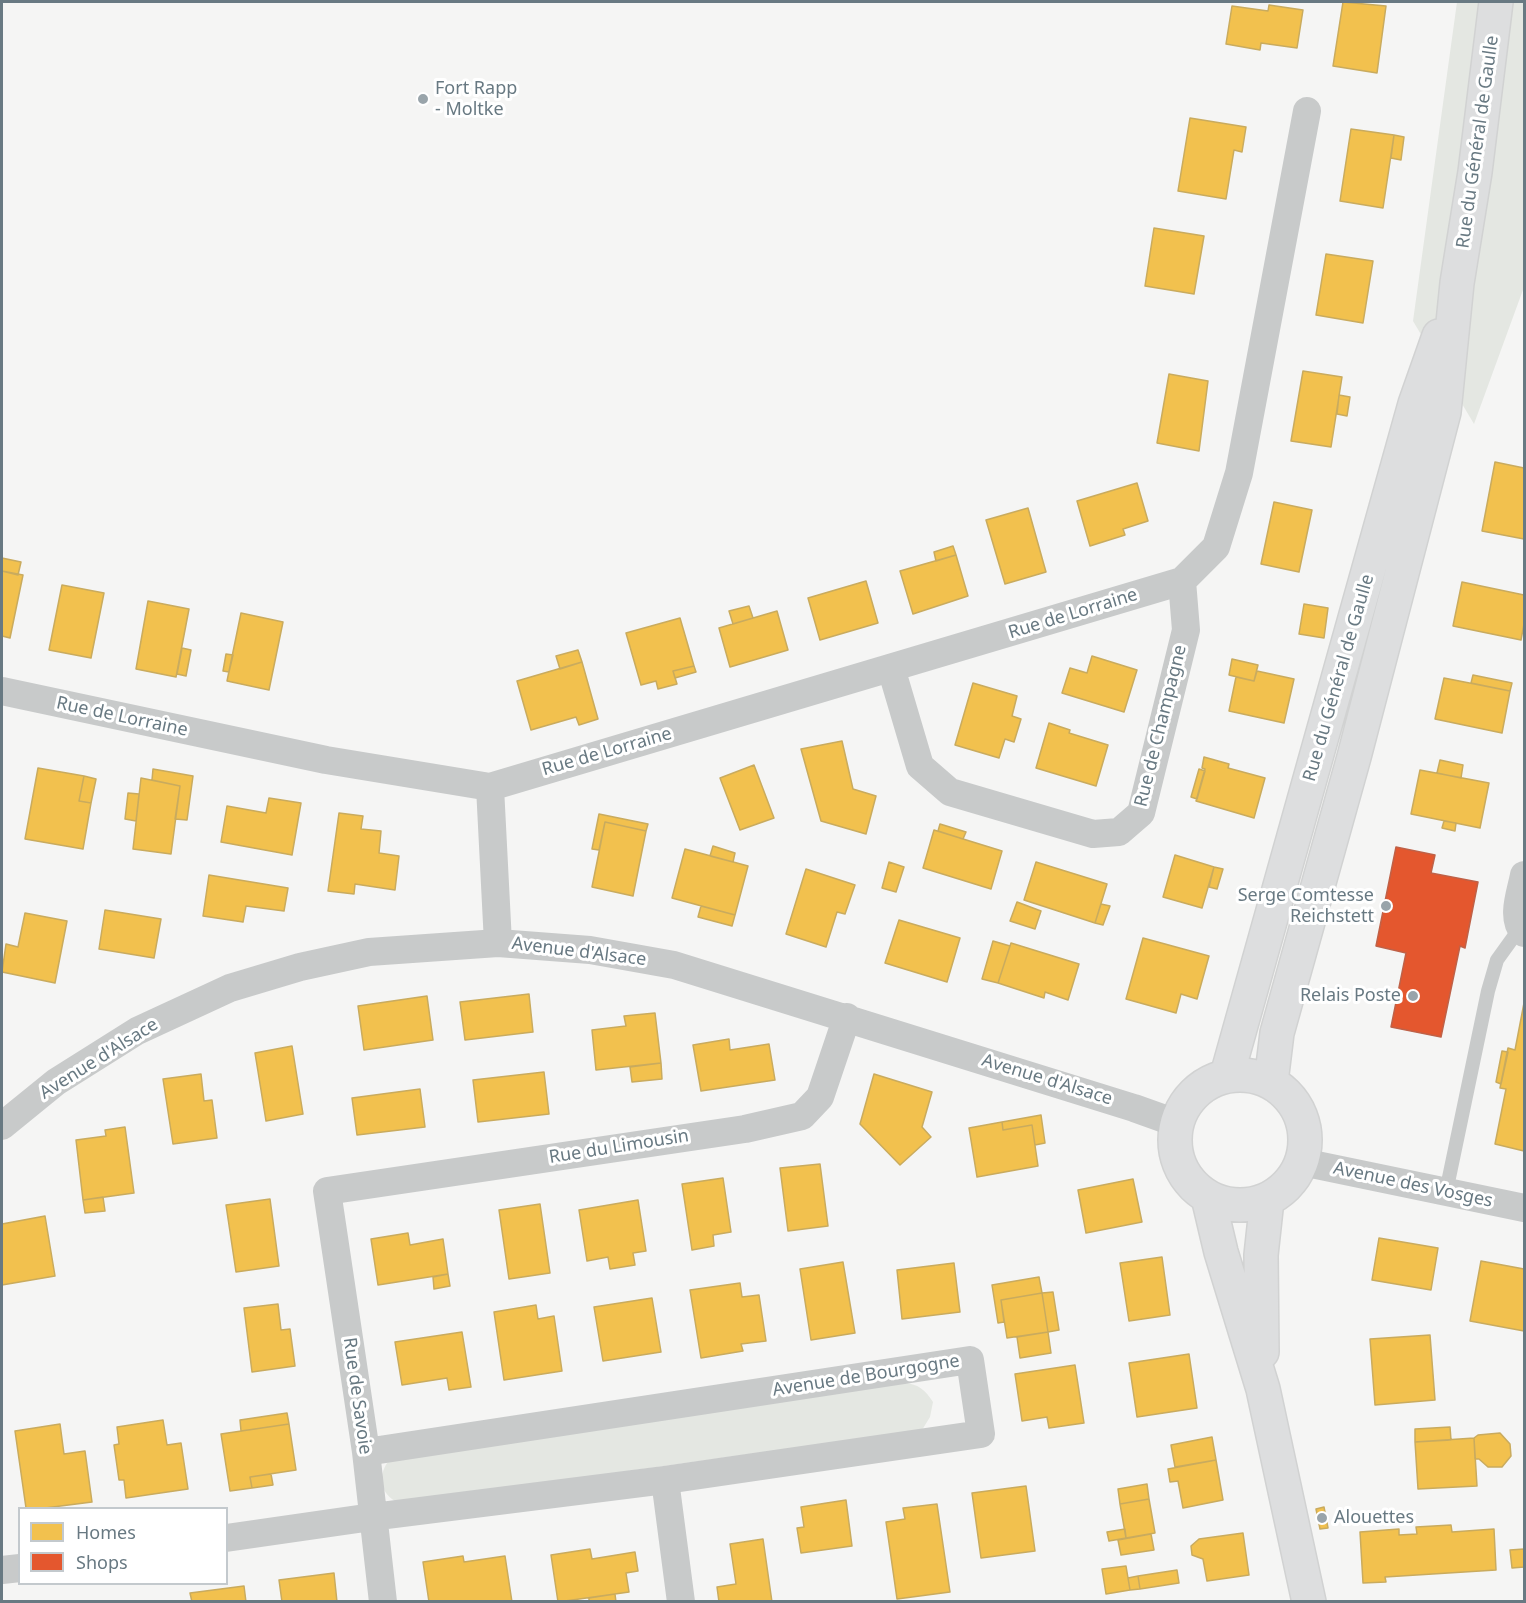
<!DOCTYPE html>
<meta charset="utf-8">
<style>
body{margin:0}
#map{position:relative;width:1526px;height:1603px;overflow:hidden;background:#f5f5f4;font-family:"Noto Sans",sans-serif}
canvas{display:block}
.frame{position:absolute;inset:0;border:3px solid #687982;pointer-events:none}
.legend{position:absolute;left:18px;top:1507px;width:210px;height:78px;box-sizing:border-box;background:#fff;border:2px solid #c3c9cd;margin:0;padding:8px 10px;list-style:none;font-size:18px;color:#687982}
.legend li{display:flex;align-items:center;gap:12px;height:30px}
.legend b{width:30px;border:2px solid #c3c9cd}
</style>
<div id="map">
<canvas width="1526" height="1603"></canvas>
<div class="frame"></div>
<ul class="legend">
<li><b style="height:16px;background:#f2c14e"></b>Homes</li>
<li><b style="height:16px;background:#e4572e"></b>Shops</li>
</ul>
</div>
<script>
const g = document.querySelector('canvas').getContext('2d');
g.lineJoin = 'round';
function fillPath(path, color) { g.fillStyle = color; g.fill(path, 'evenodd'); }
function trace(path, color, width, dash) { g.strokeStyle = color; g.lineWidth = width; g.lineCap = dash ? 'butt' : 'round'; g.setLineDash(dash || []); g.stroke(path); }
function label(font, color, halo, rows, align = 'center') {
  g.font = font + ' "Noto Sans",sans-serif'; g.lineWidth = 6; g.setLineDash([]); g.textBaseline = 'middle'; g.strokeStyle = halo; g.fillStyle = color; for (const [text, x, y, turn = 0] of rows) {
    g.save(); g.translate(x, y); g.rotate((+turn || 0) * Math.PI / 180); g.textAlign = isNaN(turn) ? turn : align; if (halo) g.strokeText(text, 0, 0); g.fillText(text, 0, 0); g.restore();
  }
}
const green = new Path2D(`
 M1457,2H1524V287L1474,424L1413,321Z
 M904,1383C919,1384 925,1390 933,1402L930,1417L922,1430L399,1503C379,1494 377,1475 390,1459Z`);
const homes = new Path2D(`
 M1343,2L1386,6L1377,73L1333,66Z
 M1269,5L1303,10L1297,48L1261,43L1260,50L1226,44L1232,6L1268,11Z
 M1190,118L1246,127L1242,152L1234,150L1226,199L1178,191Z
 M1351,129L1394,135L1383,208L1340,201Z
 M1394,135L1404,137L1401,160L1391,158Z
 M1154,228L1204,236L1194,294L1145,286Z
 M1326,254L1373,261L1363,323L1316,315Z
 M1303,371L1342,377L1331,447L1291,441Z
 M1169,374L1208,381L1199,451L1157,443Z
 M1339,395L1350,397L1347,416L1337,414Z
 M1495,462L1524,468V539L1482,531Z
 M1137,483L1148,521L1123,529L1125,535L1090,546L1077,501Z
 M1274,502L1312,510L1299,572L1261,564Z
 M1028,508L1046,572L1005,584L986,520Z
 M953,546L956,555L936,561L934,552Z
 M956,555L968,596L913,614L900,571Z
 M2,558L21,562L18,575L2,571Z
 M2,571L23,575L10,638L2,636Z
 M866,581L878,623L820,640L808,598Z
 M1462,582L1524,595V624L1521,640L1453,626Z
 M62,585L104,593L91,658L49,650Z
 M148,601L189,609L176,677L136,669Z
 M1304,604L1328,608L1324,638L1299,634Z
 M749,606L753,618L733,624L729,611Z
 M777,611L788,650L730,667L719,628Z
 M241,613L283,622L269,690L227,681Z
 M680,618L694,666L673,671L677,684L658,689L656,681L641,685L626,633Z
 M182,648L191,650L186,676L177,674Z
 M578,650L582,662L560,669L556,656Z
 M226,654L233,655L229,672L223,671Z
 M1092,656L1137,670L1124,712L1062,693L1070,668L1087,673Z
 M1232,659L1258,665L1254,681L1229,675Z
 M582,662L598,719L579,725L576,717L531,730L517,681Z
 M694,666L696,672L675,678L673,671Z
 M1257,671L1294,679L1284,723L1229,711L1236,677L1254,681Z
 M1473,675L1512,683L1510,691L1471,683Z
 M1444,678L1510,691L1502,733L1435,719Z
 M973,683L1017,696L1012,716L1021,719L1014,742L1005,739L999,758L955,745Z
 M1049,723L1070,730L1069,733L1108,745L1096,786L1036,768Z
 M842,741L853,789L876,796L866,834L821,821L801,749Z
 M1204,757L1229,764L1228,768L1265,778L1254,818L1196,801L1205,769L1202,768Z
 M1440,760L1463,765L1461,778L1437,773Z
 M754,765L774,818L740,830L720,778Z
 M38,768L84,776L79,801L91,803L83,849L25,839Z
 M153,769L193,776L187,820L175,819L180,786L152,780Z
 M1199,769L1205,771L1197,799L1191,797Z
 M1420,770L1489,783L1480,828L1411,814Z
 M84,776L96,779L91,803L79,801Z
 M141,778L180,786L171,854L133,849Z
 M128,793L139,794L136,821L125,819Z
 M269,798L301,803L292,855L221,842L227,806L266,813Z
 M339,813L363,816L361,829L381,831L379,853L399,856L395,890L355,884L354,894L328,891Z
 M599,814L648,824L646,831L605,822L599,850L592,849Z
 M1444,821L1456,823L1455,831L1442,828Z
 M605,822L646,831L633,896L592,887Z
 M940,824L966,832L963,839L938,831Z
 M934,830L1002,851L991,889L923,868Z
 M713,846L735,853L733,862L710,856Z
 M685,849L748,866L735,915L672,898Z
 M1175,855L1214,867L1202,908L1163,897Z
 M889,862L904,867L896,892L882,888Z
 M1036,862L1107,884L1095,923L1024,900Z
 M1214,867L1223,869L1217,889L1209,887Z
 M806,869L855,885L845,914L837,912L826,947L786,934Z
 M209,875L288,888L284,911L246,906L243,922L203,916Z
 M1017,902L1041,911L1035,929L1010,921Z
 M1101,904L1110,906L1103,925L1095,923Z
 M701,906L735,915L732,926L698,917Z
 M105,910L161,919L154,958L99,949Z
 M25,913L67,921L55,983L2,972L6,944L18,947Z
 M899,920L960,938L947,982L885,963Z
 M1143,938L1209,956L1197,999L1181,994L1176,1013L1126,999Z
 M993,941L1010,946L998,983L982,979Z
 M1011,943L1079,964L1068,1000L1045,992L1044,998L998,983Z
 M529,994L533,1032L465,1040L460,1002Z
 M427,996L433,1040L364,1050L358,1006Z
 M1524,1003V1151L1495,1144L1506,1089L1500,1088L1508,1048L1515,1050Z
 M655,1013L661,1063L596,1070L592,1030L626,1026L624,1016Z
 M729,1039L730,1050L769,1044L775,1080L701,1091L693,1045Z
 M292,1046L303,1114L266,1121L255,1053Z
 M1502,1051L1508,1052L1501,1084L1496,1082Z
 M661,1063L662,1079L632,1082L630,1067Z
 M544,1072L549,1114L478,1122L473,1080Z
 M201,1074L204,1101L212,1100L217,1138L173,1144L163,1079Z
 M874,1074L932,1092L922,1127L931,1137L900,1165L860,1124Z
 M420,1089L425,1127L357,1135L352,1098Z
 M1041,1115L1045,1143L1035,1145L1032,1125L1003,1130L1002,1122Z
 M1002,1122L1003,1130L1032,1125L1038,1166L977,1177L969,1128Z
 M125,1127L134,1193L83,1200L76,1140L106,1136L105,1130Z
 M820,1164L828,1226L788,1231L780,1168Z
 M723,1178L731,1232L713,1235L714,1246L692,1250L682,1184Z
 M1133,1179L1142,1222L1086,1233L1078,1190Z
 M103,1197L105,1211L85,1213L83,1200Z
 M270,1199L279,1266L236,1272L226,1205Z
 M638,1200L646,1251L633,1253L635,1265L610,1269L608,1257L587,1261L579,1210Z
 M540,1204L550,1273L509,1279L499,1210Z
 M45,1216L55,1276L2,1285V1224Z
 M408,1233L410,1245L443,1239L448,1274L378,1285L371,1239Z
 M1379,1238L1438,1248L1431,1290L1372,1280Z
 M1162,1257L1170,1315L1129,1321L1120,1263Z
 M1481,1261L1524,1269V1331L1470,1321Z
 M843,1262L855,1333L811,1340L800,1269Z
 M954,1263L960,1312L902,1319L897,1270Z
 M448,1274L450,1286L434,1289L433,1277Z
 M1039,1277L1042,1293L1001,1300L1004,1322L998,1323L992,1285Z
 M740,1283L742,1297L759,1295L766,1341L741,1344L743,1351L701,1358L690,1290Z
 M1053,1292L1059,1330L1048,1332L1042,1293Z
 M1042,1293L1048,1332L1007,1338L1001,1300Z
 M652,1298L661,1352L603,1361L594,1307Z
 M278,1304L281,1330L290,1329L295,1366L252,1372L244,1308Z
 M536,1305L538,1319L554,1316L562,1371L504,1380L494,1312Z
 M462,1332L471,1387L449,1390L447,1378L402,1385L395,1342Z
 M1048,1332L1051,1353L1020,1358L1017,1337Z
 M1430,1335L1435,1400L1375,1405L1370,1339Z
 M1189,1354L1197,1408L1137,1417L1129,1363Z
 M1075,1365L1084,1423L1049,1428L1047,1417L1022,1421L1015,1374Z
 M287,1413L289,1424L241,1431L240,1420Z
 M163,1420L167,1445L181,1443L188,1489L126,1498L124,1480H119L114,1445L119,1444L117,1427Z
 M60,1424L64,1454L85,1451L92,1502L45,1508H26L15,1431Z
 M289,1424L296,1470L250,1477L252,1488L230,1491L221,1434Z
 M1450,1427L1451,1440L1415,1442V1429Z
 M1500,1433L1510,1444L1511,1456L1502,1467H1488L1479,1459H1475L1474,1438L1478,1435Z
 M1212,1437L1216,1460L1175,1467L1171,1445Z
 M1474,1438L1477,1486L1418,1489L1415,1442Z
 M1216,1460L1223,1500L1183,1508L1178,1481L1170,1482L1168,1469Z
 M271,1474L273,1485L252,1488L250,1477Z
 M1147,1484L1149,1499L1120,1504L1118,1489Z
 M1026,1486L1035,1551L981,1558L972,1493Z
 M1149,1499L1155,1533L1126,1538L1120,1504Z
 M846,1500L852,1546L801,1553L797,1528L804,1527L801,1507Z
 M937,1504L950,1592L897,1599L886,1522L905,1519L903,1508Z
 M1324,1507L1328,1528L1320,1529L1316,1509Z
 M1451,1525L1452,1532L1494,1529L1496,1570L1385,1577L1386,1582L1363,1583L1360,1532L1399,1529V1535L1417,1534L1416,1527Z
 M1125,1529L1126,1538L1109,1541L1107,1532Z
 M1243,1533L1249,1575L1207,1581L1203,1559L1192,1555L1191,1546L1199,1539Z
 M1151,1534L1154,1550L1121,1555L1118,1540Z
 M763,1539L772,1602H719L717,1587L736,1584L730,1544Z
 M590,1549L592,1559L635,1552L638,1571L626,1573L629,1592L558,1602L551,1555Z
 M1524,1549V1567L1512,1568L1510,1550Z
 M463,1556L464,1562L505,1556L512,1602H429L423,1562Z
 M1126,1566L1130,1590L1106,1594L1102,1569Z
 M1177,1570L1179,1583L1140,1589L1138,1576Z
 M334,1573L337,1602H282L279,1580Z
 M1138,1576L1140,1589L1130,1590L1128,1578Z
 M244,1586L246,1602H192L190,1593Z
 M615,1594L616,1602H589V1598Z`);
const shops = new Path2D(`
 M1396,847L1435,855L1431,873L1478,882L1465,948L1460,946L1441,1037L1391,1027L1406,953L1376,946Z`);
const service = new Path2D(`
 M1446,1192L1488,991L1497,960L1520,928`);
const minor = new Path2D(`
 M891,668L920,766L950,792L1093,834L1119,832L1141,813L1186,630L1182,581
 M2,691L326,760L490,787L1182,581L1216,547L1239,473L1307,111
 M490,787L498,943
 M1524,875C1521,892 1510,918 1524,933
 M2,1126L56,1082L137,1031L230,988L300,967L369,952L498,943L590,950L674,965L1134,1108L1176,1123
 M1302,1162L1524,1208
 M665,1480L681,1602
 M226,1538L372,1517L665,1480L981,1434L970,1360L366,1452
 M2,1570L20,1568
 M383,1602L366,1452L327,1191L745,1129L802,1116L820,1097L847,1017`);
const secondary = new Path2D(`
 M1175 1140a65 65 0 1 1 130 0a65 65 0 1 1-130 0Z
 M1227,1075L1415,404L1439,336
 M1271,1082L1277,1033L1354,757L1444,412L1457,283L1475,172L1496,2
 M1208,1197L1221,1252L1263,1389L1309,1602
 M1262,1352L1261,1255L1267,1200`);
const markers = [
 [423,99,6,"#99a4aa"],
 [1386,906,6,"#99a4aa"],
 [1413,996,6,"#99a4aa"],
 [1322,1518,6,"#99a4aa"]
];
const poiNames = [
 ["Fort Rapp",435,89],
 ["- Moltke",435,110],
 ["Serge Comtesse",1374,896,"right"],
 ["Reichstett",1374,917,"right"],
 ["Relais Poste",1401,996,"right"],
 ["Alouettes",1334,1518]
];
const streetNames = [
 ["Rue du Général de Gaulle",1478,142,-82],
 ["Rue de Lorraine",1073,614,-17],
 ["Rue du Général de Gaulle",1339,678,-74],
 ["Rue de Lorraine",122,717,12],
 ["Rue de Champagne",1161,726,-76],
 ["Rue de Lorraine",607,752,-16],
 ["Avenue d'Alsace",579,952,7],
 ["Avenue d'Alsace",99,1059,-32],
 ["Avenue d'Alsace",1047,1080,17],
 ["Rue du Limousin",619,1147,-9],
 ["Avenue des Vosges",1413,1185,12],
 ["Avenue de Bourgogne",866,1376,-9],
 ["Rue de Savoie",357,1396,82]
];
fillPath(green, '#e4e7e2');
fillPath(homes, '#f2c14e');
trace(homes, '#c9ab5e', 1.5);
fillPath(shops, '#e4572e');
trace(shops, '#bf6147', 1.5);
trace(secondary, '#d1d2d2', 36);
trace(service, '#c8caca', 14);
trace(minor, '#c8caca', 28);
trace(secondary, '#dddedf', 33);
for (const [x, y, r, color] of markers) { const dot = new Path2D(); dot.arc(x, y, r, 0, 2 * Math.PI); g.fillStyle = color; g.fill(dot); trace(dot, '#fff', 2); }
label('18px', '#687982', '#fff', poiNames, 'left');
label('18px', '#687982', '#fff', streetNames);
</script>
